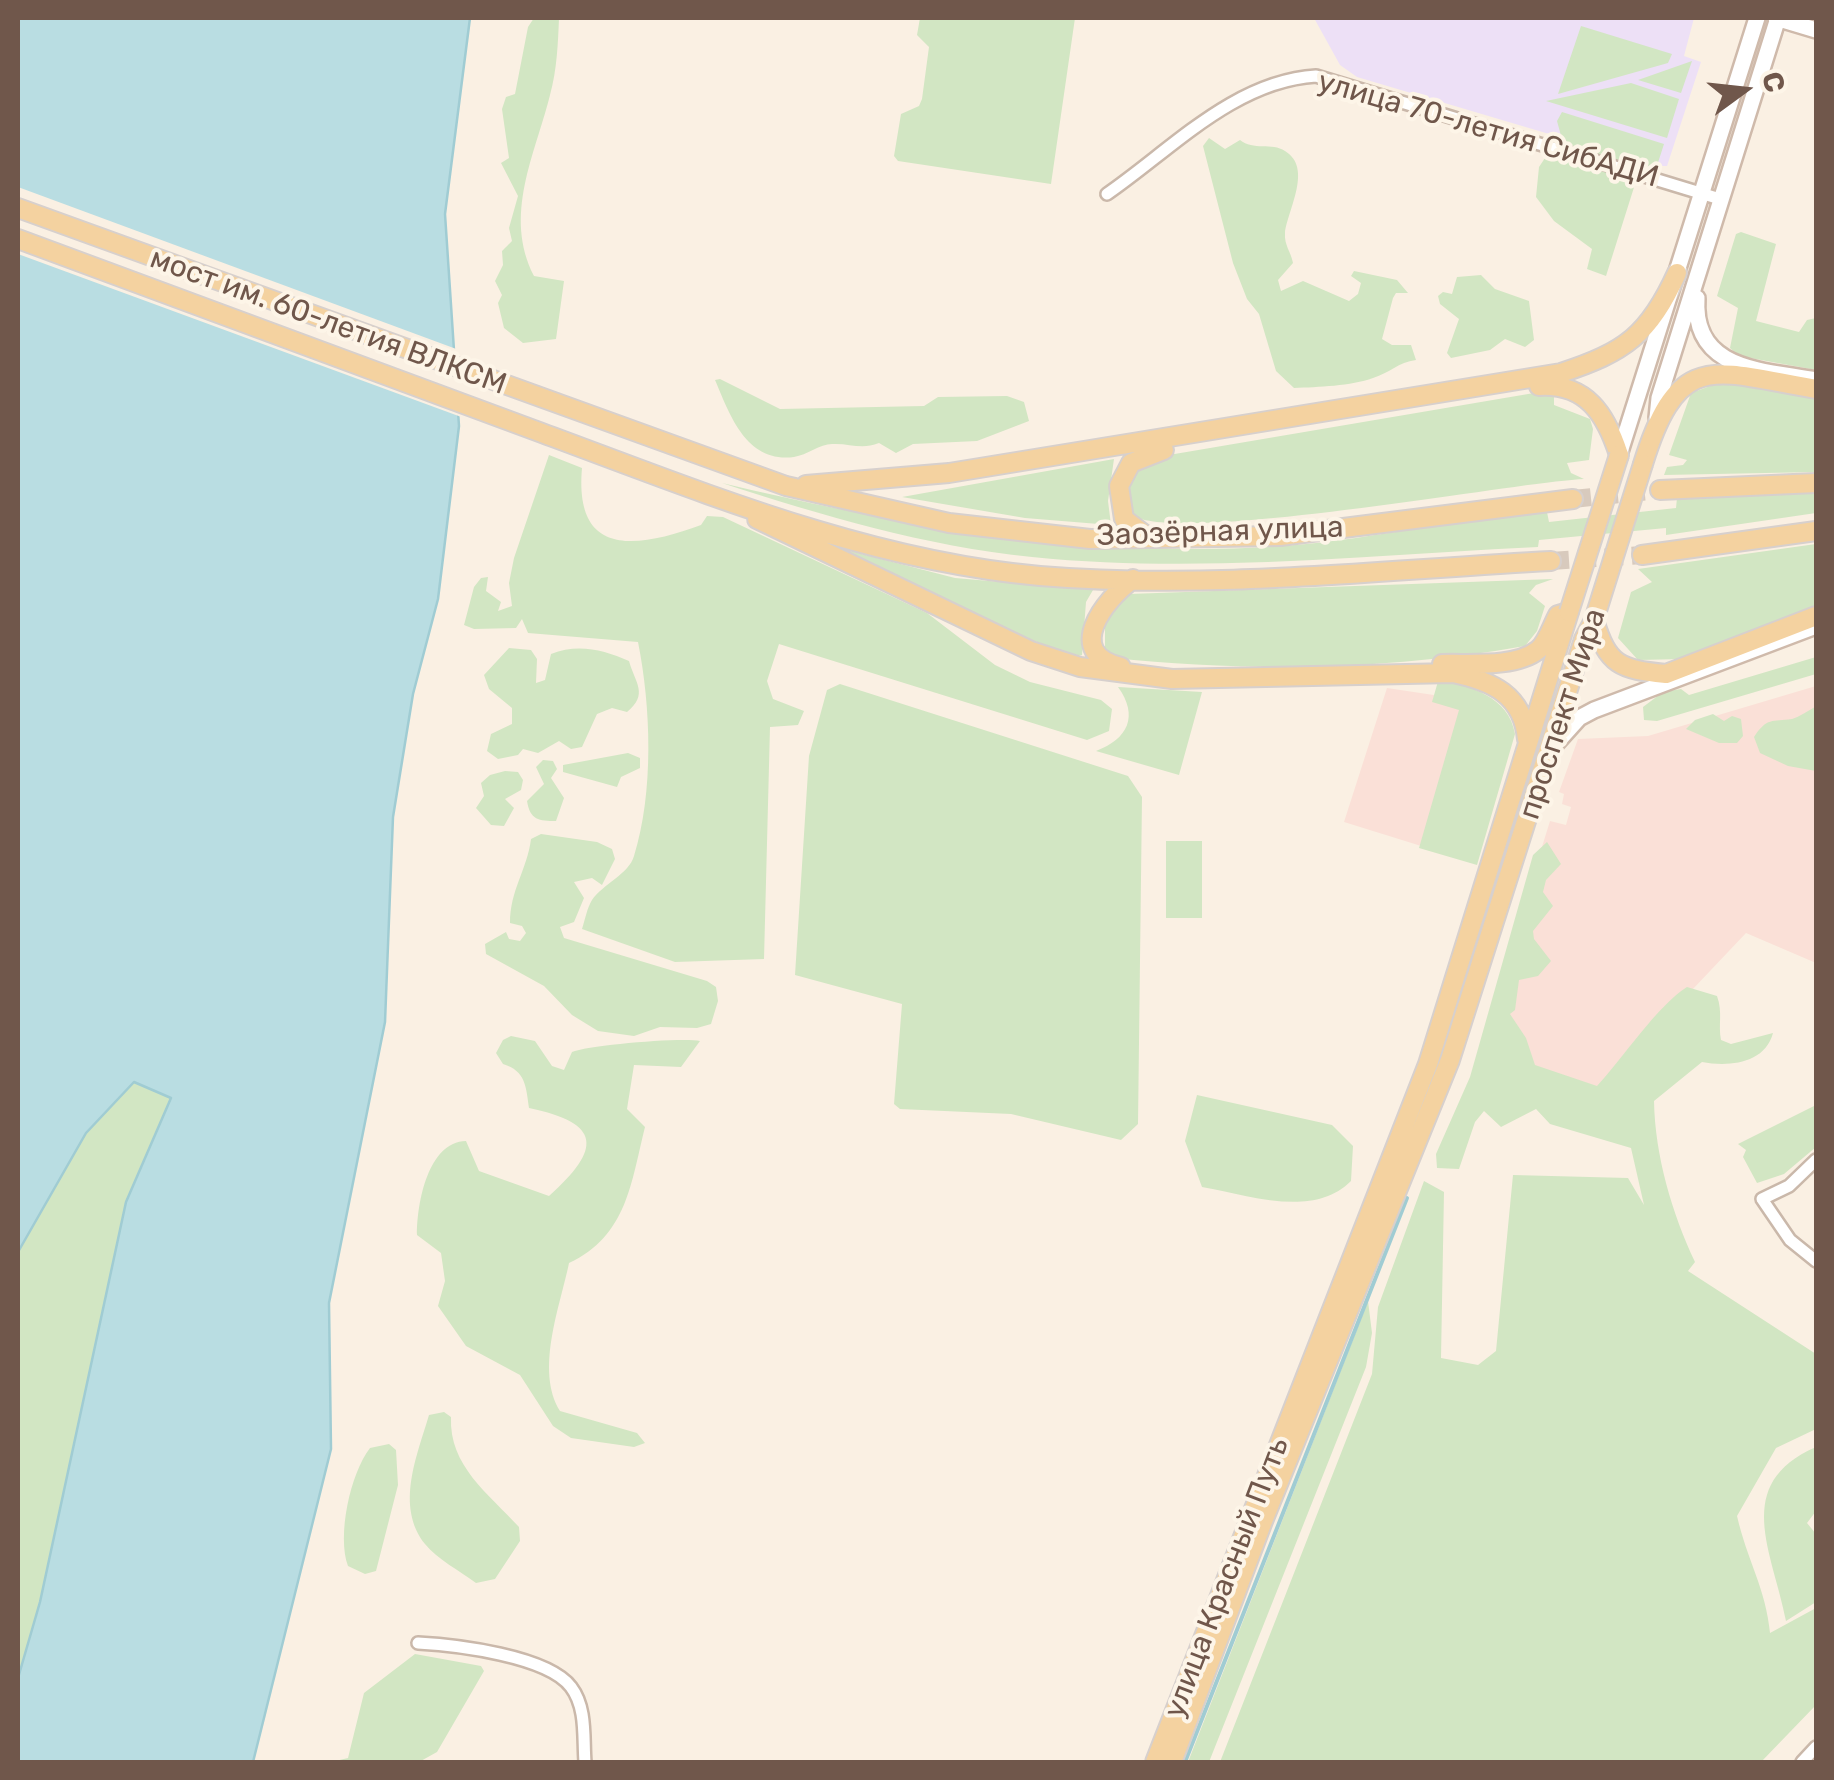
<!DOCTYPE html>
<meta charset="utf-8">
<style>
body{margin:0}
#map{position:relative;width:1834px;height:1780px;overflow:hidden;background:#faf0e3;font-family:Rubik,sans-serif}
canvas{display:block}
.frame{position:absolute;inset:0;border:20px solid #70574b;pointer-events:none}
.north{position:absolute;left:1694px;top:40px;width:100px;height:100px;-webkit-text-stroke:8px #fdf5e8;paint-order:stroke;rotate:75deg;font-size:28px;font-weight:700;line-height:40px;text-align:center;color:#70574b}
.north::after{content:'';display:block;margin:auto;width:35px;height:45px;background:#70574b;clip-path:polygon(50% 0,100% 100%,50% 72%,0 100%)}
</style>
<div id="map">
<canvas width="1834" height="1780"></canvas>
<div class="frame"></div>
<div class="north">С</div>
</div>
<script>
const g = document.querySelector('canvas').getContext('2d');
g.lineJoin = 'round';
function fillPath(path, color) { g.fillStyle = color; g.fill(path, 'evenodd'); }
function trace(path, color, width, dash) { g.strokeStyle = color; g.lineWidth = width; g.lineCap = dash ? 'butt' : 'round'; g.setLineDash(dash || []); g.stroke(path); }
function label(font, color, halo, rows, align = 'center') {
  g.font = font + ' Rubik,sans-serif'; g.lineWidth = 8; g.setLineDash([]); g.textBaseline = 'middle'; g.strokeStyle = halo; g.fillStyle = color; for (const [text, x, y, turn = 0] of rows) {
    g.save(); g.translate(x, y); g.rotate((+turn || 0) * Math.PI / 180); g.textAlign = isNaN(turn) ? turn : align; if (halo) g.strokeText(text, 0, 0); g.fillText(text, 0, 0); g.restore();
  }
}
const commercial = new Path2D(`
 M1816,686V963L1746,933L1585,1103L1474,1066L1550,821L1566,825L1571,807L1562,804L1564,794L1559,792L1578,739L1648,736Z
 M1387,688L1487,703L1463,859L1344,822Z`);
const education = new Path2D(`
 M1314,18H1694L1684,56L1701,62L1667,166H1657L1357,77L1340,65Z`);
const green = new Path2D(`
 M534,18H559C558,43 557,70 550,95C535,155 503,215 534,276L564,281L556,339L523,343L504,328L498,303L502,295L495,281L503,265L502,251L512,241L509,228L518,196L501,163L509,158L502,109L506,97L515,94L528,27Z
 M920,18H1075L1051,184L898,161L894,156L901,114L919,106L922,99L929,47L917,35Z
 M1581,26L1672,54L1668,63L1558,94Z
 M1692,61L1681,93L1638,80Z
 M1631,83L1679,99L1667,138L1546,101Z
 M1562,112L1664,144L1655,172L1563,143L1557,121Z
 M1209,138L1225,149L1240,140C1253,151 1272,142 1285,151C1313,168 1288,209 1285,233C1284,245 1291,252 1293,263L1278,280L1281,291L1303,281L1349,301L1358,294L1361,283L1351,276L1354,271L1397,280L1408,293H1396L1393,298L1382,339L1392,345H1411L1416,360C1398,362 1390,373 1373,378C1351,386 1318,387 1294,388L1276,371L1259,314L1247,299L1233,263L1203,146Z
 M1547,155L1636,181L1606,276L1587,269L1592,249L1554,221L1536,197L1539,167Z
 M1741,232L1776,244L1756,321L1799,332L1807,320L1816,318V370L1739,356L1730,348L1738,308L1717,296L1736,234Z
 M1481,275L1495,289L1529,301L1534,340L1525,347L1505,339L1490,350L1451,358L1447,353L1459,319L1440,304L1438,296L1443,292L1452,294L1457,277Z
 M720,379L780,409L924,406L938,397L1007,396L1024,402L1029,421L977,441L913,444L896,453L879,443C861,450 850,443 832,444C820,444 807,455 794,457C746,463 730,415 715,380Z
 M1724,381L1816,394V472L1664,475L1667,467L1683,465L1687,460L1669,455L1691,393Z
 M1534,393L1554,396V405L1590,419L1593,429L1589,460L1567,463L1571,473L1584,479C1515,482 1163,548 1129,513C1125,484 1133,471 1157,457Z
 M549,455L582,468C574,559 638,548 701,525L707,516L723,517L927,613L995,665L1030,682L1101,700L1112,709L1109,731L1087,740L779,644L767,681L773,699L804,711L798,725L770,727L764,959L675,962L582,929C585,920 587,908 592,900C603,884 629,874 634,856C654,792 651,707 638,642L528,633L522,619L516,628L474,629L464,625L474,587L481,578L488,577L486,591L501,602L498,611L512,606L509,583L514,558Z
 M1114,459L1108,501L1111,525L1025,518L902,497Z
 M722,483C901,526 1085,557 1269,547C1362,542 1454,518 1547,512L1549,522L1676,508L1677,498L1816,492V513L1666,535V528L1539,540L1538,547C1370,555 1197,574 1032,557C924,546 824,516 722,483Z
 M1816,544V609L1683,659L1638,660L1618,638L1631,592L1652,582L1638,569Z
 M846,550L955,578L1093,590L1086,602L1082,655C1064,660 868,568 846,550Z
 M1553,579L1536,585L1529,593L1545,606L1537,631L1525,646C1391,670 1248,672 1113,658L1105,649V616L1129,594Z
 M509,648L531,650L537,659L536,683L545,680L551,654C578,643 604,650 629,661C635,683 649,694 627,712L612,708L597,714L582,747L571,749L559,741L538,753L523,749L518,755L498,759L487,751L491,734L512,724V708L489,689L484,675Z
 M1816,657V674L1657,721L1644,720L1643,707L1663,692L1681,689L1689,695Z
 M1439,678C1470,687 1509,696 1515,734L1477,865L1419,848L1459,710L1432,702Z
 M840,684L1128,776L1142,797L1138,1124L1121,1140L1011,1114L900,1109L894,1104L902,1004L795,975L809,756L827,690Z
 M1118,687L1202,692L1179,775L1096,751C1128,739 1139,716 1118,687Z
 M1816,706V771L1788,766L1760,753L1754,737C1767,717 1772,722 1792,719C1799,717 1810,710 1816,706Z
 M1713,714L1724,721L1732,716L1741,719L1743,736L1737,743H1719L1686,729L1695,720Z
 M628,753L640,758V768L621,777L617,787L563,772V765Z
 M543,760L553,761L557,769L551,778L564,798L556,821C539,821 530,820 527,801L544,784L536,767Z
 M505,771L518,772L523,780L521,790L505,799L514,808L504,826L491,825L476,808L484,796L481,783L490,775Z
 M541,834L597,842L612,849L615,859L602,885L592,878L574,882L584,898L574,922L560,927L564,938L707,981L716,987L718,1001L711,1024L697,1028L660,1027L634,1036L598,1031L572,1015L544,986L486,954L485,944L506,932L509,939L520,941L526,933L522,926L510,923C510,890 527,870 531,839Z
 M1166,841H1202V918H1166Z
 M1547,842L1561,864L1546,880L1543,892L1553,906L1533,931L1534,939L1551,961L1538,976L1519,980L1515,1010L1510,1014L1526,1038L1535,1065L1597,1086C1623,1058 1658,1005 1687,987L1717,996C1723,1013 1718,1024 1721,1040L1731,1044L1773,1033C1765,1064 1728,1067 1702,1062L1654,1101C1655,1156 1672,1213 1695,1262L1688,1271L1816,1354V1429L1776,1448L1737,1516C1747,1560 1766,1589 1770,1633L1816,1608V1705L1761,1762H1220L1372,1374L1378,1307L1424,1181L1444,1192L1441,1358L1478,1365L1496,1351L1513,1175L1628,1178L1644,1205L1631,1148L1550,1124L1536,1109L1501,1127L1484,1111L1475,1122L1459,1169L1437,1168L1436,1154L1470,1077L1533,855Z
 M511,1036L535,1041L552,1066L564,1070L572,1052C588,1045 683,1037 700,1041L681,1067L634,1065L627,1109L645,1127C631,1183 627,1236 569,1263C560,1307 535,1370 560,1411L637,1433L645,1443L634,1447L571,1438L553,1426L520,1375L466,1346L438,1306L445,1281L441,1253L417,1235C417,1203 428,1142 466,1141L479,1171L549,1196C602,1149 602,1123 529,1108C526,1087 526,1071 503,1064L496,1053L503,1040Z
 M134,1082L172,1098L126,1202L40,1602L18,1678V1252L86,1133Z
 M1197,1095L1332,1125L1353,1146L1351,1181C1313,1219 1249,1195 1202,1187L1185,1141Z
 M1816,1105V1147L1784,1174L1757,1183L1743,1157L1746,1150L1738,1144Z
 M1368,1301L1372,1333L1366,1367L1209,1762H1188Z
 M444,1412L451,1417C449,1466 488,1493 519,1527L520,1541L495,1579L476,1583C460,1571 437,1559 425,1544C395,1506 417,1456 429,1415Z
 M389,1444L396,1450L398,1485L376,1571L365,1574L348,1566C337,1536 350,1474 370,1448Z
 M1816,1447V1511L1807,1523L1816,1534V1602L1786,1621C1773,1552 1731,1484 1816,1447Z
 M415,1654L481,1666L484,1671L437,1752L419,1762H331L348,1758L364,1693Z`);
const water = new Path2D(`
 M18,18H470L445,214L459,426L438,599L413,694L393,817L385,1022L329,1303L331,1449L253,1762H18V1678L40,1602L126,1202L171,1098L134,1082L86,1133L18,1252Z`);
const pier = new Path2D(`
 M18,187L459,350L464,418L18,254Z`);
const stream = new Path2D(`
 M1185,1762L1407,1198`);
const primaryTunnel = new Path2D(`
 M1573,499L1660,490
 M1551,561L1642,555`);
const street = new Path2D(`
 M1107,194C1171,150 1234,81 1316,76L1720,199
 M1816,1160L1789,1186L1762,1199L1790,1240L1816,1261
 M418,1643C456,1645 548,1656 571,1687C587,1708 583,1738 585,1762
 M1802,1762L1816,1747`);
const secondary = new Path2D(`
 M1776,18L1816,30
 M1697,298C1692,371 1763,370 1816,380
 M1657,418L1659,398L1778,18
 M1619,455L1757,18
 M1551,749L1579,718L1594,710L1816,626`);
const primary = new Path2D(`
 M18,208L786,486L949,523L1090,539L1280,536L1573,499
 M18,239C192,303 367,368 542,433C702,492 868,561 1040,576C1209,590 1382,570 1551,561
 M1539,386C1587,383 1606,415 1619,455
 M1643,464C1679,347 1715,372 1816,389
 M806,485L949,473L1561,373C1625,352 1649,335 1677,273
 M1660,490L1816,483
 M757,519L1031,651L1080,667L1172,679L1453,673C1492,681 1523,695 1527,739
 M1149,538L1124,519L1119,486L1131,463L1164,450
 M1642,555L1816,531
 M1594,620C1608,666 1620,669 1666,674L1816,616
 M1442,664C1469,663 1515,668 1538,650C1547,643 1552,626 1558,615L1568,612
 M1121,667C1063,653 1104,600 1133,579
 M1155,1762L1428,1064L1569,612
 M1172,1762L1263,1521L1450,1060L1584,639L1594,620`);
const primaryBridge = new Path2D(`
 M1569,612L1619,455
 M1594,620L1643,464`);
const streetNames = [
 ["улица 70-летия СибАДИ",1488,130,16],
 ["мост им. 60-летия ВЛКСМ",328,322,20],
 ["Заозёрная улица",1220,532,-2],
 ["проспект Мира",1563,714,-72],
 ["улица Красный Путь",1227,1578,-69]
];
fillPath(commercial, '#fae0d7');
fillPath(education, '#ede0f6');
fillPath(green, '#d2e6c3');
fillPath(water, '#b9dde2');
trace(water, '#a0ccd3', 2.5);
fillPath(pier, '#faf0e3');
trace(stream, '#a0ccd3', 4);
trace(primaryTunnel, '#d8cabd', 18, [18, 9]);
trace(street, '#cab8aa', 16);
trace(secondary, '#cfbaab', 20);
trace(primary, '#d7d0cd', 22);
trace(street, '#fff', 11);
trace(secondary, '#fff', 15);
trace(primary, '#f4d2a0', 18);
trace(primaryBridge, '#d7d0cd', 22, []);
trace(primaryBridge, '#f4d2a0', 18);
label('30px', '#70574b', '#fdf5e8', streetNames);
</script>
